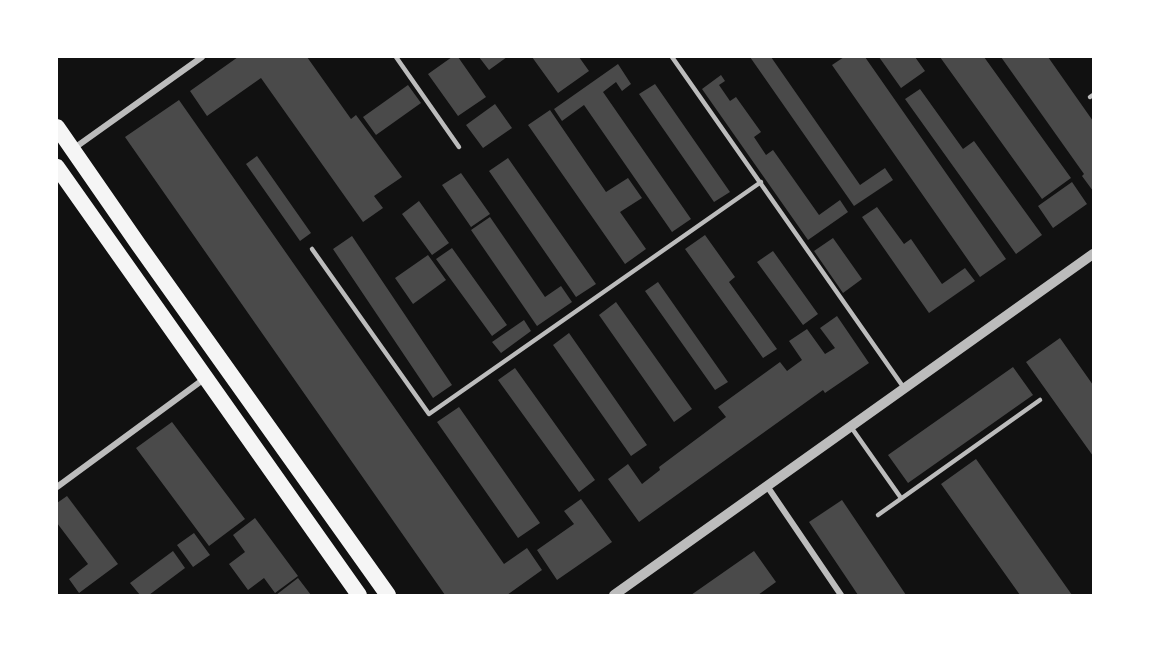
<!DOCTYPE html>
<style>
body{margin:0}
#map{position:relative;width:1150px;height:652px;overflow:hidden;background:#111;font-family:Figtree,sans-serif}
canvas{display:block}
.frame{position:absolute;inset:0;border:58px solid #fff;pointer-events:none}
</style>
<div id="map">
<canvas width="1150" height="652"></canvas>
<div class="frame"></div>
</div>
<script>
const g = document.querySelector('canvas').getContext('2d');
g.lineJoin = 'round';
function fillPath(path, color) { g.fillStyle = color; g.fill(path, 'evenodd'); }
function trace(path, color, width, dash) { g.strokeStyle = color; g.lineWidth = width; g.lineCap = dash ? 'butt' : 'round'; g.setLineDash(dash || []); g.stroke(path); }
const building = new Path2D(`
 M238,57H307L351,119L356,115L402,177L374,196L383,208L363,222L261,78L207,116L190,91Z
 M452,57H458L486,97L458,116L428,74Z
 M479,57H507L489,70Z
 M532,57H579L589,71L558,93Z
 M750,57H771L860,185L885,168L893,180L854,206Z
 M844,57H865L1006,259L980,277L832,65Z
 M879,57H915L925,71L901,88Z
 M940,57H984L1071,178L1042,199Z
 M1001,57H1048L1093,121V191L1082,176L1084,174Z
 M618,64L631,84L622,91L616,82L603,92L691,219L672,232L584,105L562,121L554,109Z
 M721,75L725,81L719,85L730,101L736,97L761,132L754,137L766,155L773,150L819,215L840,200L848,212L808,240L702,89Z
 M655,84L730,192L714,202L639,94Z
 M408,85L421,103L376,135L363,117Z
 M920,89L963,149L974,141L1042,235L1016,254L905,99Z
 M179,100L504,564L527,548L542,570L507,595H445L125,137Z
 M495,104L512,128L483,148L466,125Z
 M550,110L606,192L628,178L642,198L620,212L646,249L625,264L528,125Z
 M257,156L311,233L300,241L246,164Z
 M508,158L596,284L576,297L489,171Z
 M461,173L490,214L471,227L442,185Z
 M1072,182L1087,204L1053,228L1038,206Z
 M419,201L449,243L432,255L402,214Z
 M877,207L904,244L911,239L942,284L965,268L975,281L929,313L862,217Z
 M490,217L545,297L561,286L572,302L537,326L471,230Z
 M705,235L735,277L729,282L777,349L763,358L685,249Z
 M352,236L452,385L433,398L333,249Z
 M833,238L862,279L843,293L814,251Z
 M452,248L507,325L492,336L436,259Z
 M773,251L818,314L803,325L757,262Z
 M428,255L446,280L413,304L395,278Z
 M658,282L728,382L715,390L645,291Z
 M616,302L692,409L674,422L599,315Z
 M837,316L869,363L825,393L823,390L639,522L608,479L628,464L642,484L660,470L659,467L726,417L718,407L780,362L787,371L802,360L789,341L807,329L825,354L835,348L820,328Z
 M524,320L531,331L501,353L492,342Z
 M569,333L647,445L631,456L553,345Z
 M1060,338L1093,385V456L1026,362Z
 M1013,367L1033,395L908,483L888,455Z
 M515,368L595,480L579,492L498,380Z
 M459,407L540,523L518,538L437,422Z
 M172,422L245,519L209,546L136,448Z
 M976,459L1072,595H1020L941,484Z
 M67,496L118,564L79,593L69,579L88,564L57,523V503Z
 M581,499L612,542L557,580L537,550L574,524L564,511Z
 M842,500L906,595H858L809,522Z
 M255,518L298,576L275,593L264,578L248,590L229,564L245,552L233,535Z
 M194,533L210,555L193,567L177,545Z
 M173,551L185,568L149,595H140L130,583Z
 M754,551L776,582L758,595H691Z
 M298,578L311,595H276Z`);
const service = new Path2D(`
 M396,57L459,147
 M672,57L904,388
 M1090,97L1093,95
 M312,249L429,414L761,182
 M851,427L901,498
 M878,515L1040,400`);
const minor = new Path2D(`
 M73,149L202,57
 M767,486L841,595
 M57,487L204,379`);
const tertiary = new Path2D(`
 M614,595L1093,254`);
const trunk = new Path2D(`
 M57,127L138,244L388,595
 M57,167L359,595`);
fillPath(building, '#4a4a4a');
trace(service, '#bcbcbc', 4.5);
trace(minor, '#bcbcbc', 6);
trace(tertiary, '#bcbcbc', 10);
trace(trunk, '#f5f5f5', 16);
</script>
